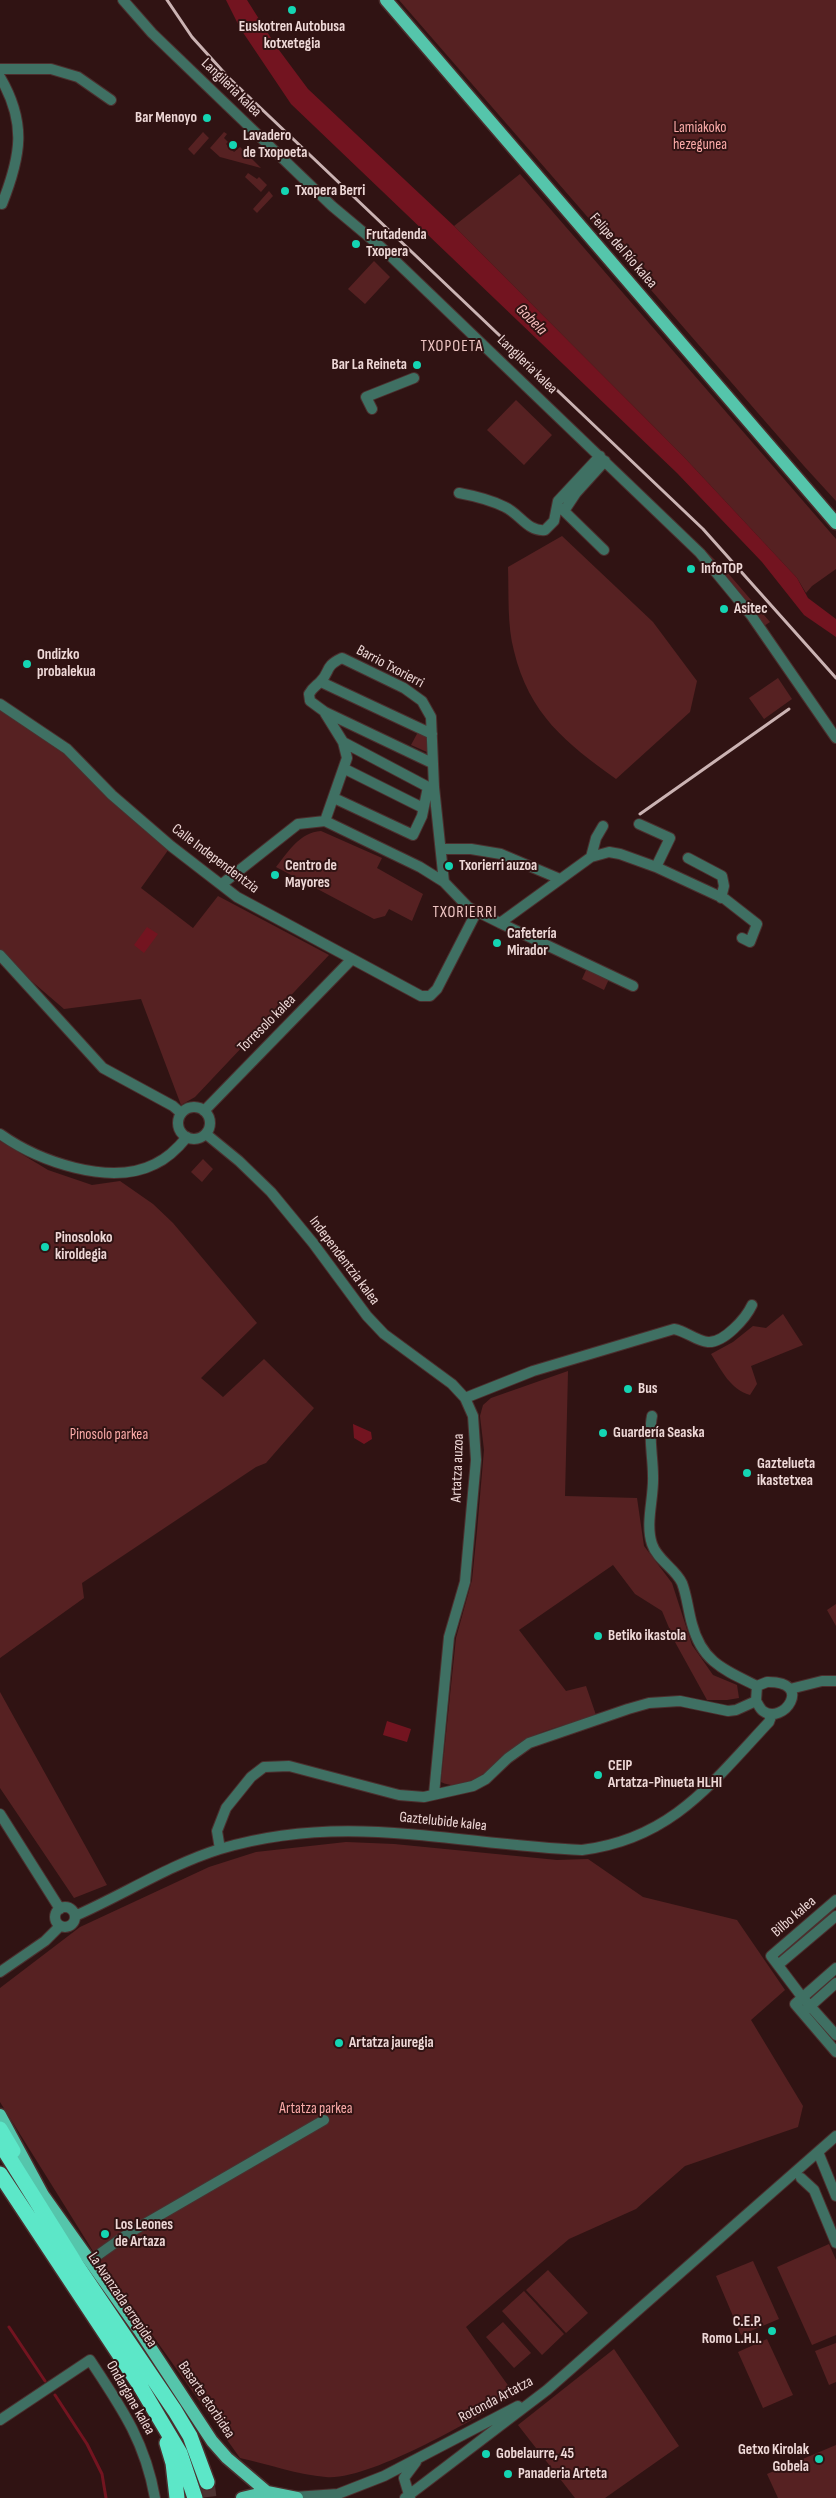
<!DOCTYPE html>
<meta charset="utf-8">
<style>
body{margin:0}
canvas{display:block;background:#301313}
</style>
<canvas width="836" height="2498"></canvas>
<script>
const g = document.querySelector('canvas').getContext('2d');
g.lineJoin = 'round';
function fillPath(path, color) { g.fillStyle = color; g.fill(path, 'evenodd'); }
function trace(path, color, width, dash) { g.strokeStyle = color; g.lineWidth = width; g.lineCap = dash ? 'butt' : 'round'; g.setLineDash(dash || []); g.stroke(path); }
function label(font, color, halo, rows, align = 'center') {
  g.font = font + ' "Sofia Sans Condensed",sans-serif'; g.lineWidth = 4; g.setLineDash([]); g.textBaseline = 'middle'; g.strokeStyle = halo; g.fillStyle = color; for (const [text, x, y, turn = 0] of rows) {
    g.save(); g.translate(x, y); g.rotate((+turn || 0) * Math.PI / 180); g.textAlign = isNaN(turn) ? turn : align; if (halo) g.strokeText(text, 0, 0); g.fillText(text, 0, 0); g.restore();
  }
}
const green = new Path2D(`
 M399,0H836V501L804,466Z
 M203,132L209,138L194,155L188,149Z
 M224,132L227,134L224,138L228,142L226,144L234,152L240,147L261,168L220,157L210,148Z
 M248,173L257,179L259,177L267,185L261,192L245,177Z
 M520,174L836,539V569L812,586L806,593L797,578L683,456L454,226Z
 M269,191L273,196L257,213L253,209Z
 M374,261L390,277L365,304L348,289Z
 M516,400L552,435L524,465L487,430Z
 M562,536L653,622L697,681L690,712L616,779C566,743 529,714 514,651C507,625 509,594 508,567Z
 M702,547L727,572L770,622L764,626Z
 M778,678L792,699L764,719L749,698Z
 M0,705L67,749L171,846L141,888L193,928L218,896L329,955L195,1097L181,1105L141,999L64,1009L0,954Z
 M418,732L427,736L429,741L427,752L411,745Z
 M321,831L382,858L377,868L423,894L412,921L389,909L385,916L374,919L276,867C288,852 300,832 321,831Z
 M587,968L609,979L604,990L582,979Z
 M0,1141L48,1170L92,1185L120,1181L153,1204L173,1223L257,1323L201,1378L223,1397L264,1359L314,1408L266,1463L256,1467L82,1583L84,1598L0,1658Z
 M203,1159L213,1169L202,1182L191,1172Z
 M783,1314L803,1345L751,1366L757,1384L750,1395C730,1389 722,1371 711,1354L733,1342L753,1326L766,1328Z
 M568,1371L565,1496L637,1498L644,1546L672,1583L692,1645L713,1675L737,1685L739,1698L727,1700H707L675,1642L662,1611L635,1594L613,1565L519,1630L566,1691L586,1686L596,1715C574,1723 547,1728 527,1739C502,1753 473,1797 441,1782L456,1638L472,1580L477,1531L484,1450L480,1416L483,1405L491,1398Z
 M836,1604V1626L827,1610Z
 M0,1692L107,1885L74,1898L0,1788Z
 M346,1842L394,1844L557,1860L588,1859L643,1897L737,1920L785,1990L751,2020L803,2106L798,2127L685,2166L636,2209L569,2239L466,2327L515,2395C476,2418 369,2481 326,2477C298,2475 268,2464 240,2458L96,2256L0,2102V1988L80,1927L209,1867L256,1852Z
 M829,2244L836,2260V2335L812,2345L777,2267Z
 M753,2261L779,2319L741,2335L716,2276Z
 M548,2270L588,2313L566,2333L526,2290Z
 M524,2291L564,2334L542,2355L502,2311Z
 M503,2322L531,2353L514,2368L486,2337Z
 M767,2339L793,2395L763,2408L738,2352Z
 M836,2343V2382L829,2385L815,2351Z
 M614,2349L679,2446L605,2498H575L518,2425Z
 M836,2445V2498H778L767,2474Z`);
const water = new Path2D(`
 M226,0H247L276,46L308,89L454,226L683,456L797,578L808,598L836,619V637L804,615L762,562L677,473L291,104L240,28Z
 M147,927L158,934L144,953L134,945Z
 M353,1424L371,1432L372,1439L364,1444L354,1438Z
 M387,1721L411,1729L407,1742L383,1735Z`);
const stream = new Path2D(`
 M9,2327L45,2381
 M55,2395L87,2444L102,2474L106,2498`);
const highwayTunnel = new Path2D(`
 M207,2482L209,2498`);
const minor = new Path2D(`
 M123,0L152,33L332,206L381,247L700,553L751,615L836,738
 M0,69H51L78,77L111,100
 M0,77C27,123 21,156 2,204
 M372,409L366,397L414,378
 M459,493C475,496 491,500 505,507C520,514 528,532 545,530L554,521L558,501L600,456
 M604,550L564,511L576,493L605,461
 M321,682L432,734
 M0,704L67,749L112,795L171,846L237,897L421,996H430L437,989L477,911
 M343,742L428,787H433
 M432,763L325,712L310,701L309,694C312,688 316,686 320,682C331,672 323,667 342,658L404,688L422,701L431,717L434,787L444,882
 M345,769L423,808
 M334,798L413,835L422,816L428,787
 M325,821L347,758L343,742L325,713
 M639,824L670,838L656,867
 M441,849H471L501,854L560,879
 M591,857L596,838L603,826
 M688,858L722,876L724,886L721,898
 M222,884L298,824L325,821L420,867L444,882L468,907L500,923L591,857L609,852L620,854L656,867L725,899L757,924L750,942L742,938
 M500,923L633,986
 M0,955L103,1068L173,1106L181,1113
 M178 1123a16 16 0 1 1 32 0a16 16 0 1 1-32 0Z
 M204,1111L352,959
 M0,1134C38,1161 110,1187 155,1164C168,1158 178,1148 187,1137
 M206,1134L239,1161L271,1192L313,1243L367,1316L384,1334L452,1384L465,1398L473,1416L476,1460L465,1582L449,1637L434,1794
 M465,1398L533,1371L674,1329C686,1331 696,1341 708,1342C724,1343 746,1318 752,1305
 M652,1416C648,1436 653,1456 653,1476C654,1498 645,1523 652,1544C657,1560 675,1568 682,1583C687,1596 688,1610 692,1624C702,1662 724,1670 757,1686
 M767,1682C815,1681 783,1726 763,1711C760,1709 758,1704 756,1701L757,1686Z
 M790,1689L822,1681H836
 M0,1814L60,1909
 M220,1849L217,1831L226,1808L251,1777L264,1767L289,1766L399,1795L424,1797L473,1786L486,1779L508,1758L529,1743L628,1709L649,1703L680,1701L728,1711L736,1710L756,1701
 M836,1900L771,1956L802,1997L836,2035
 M55 1917a10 10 0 1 1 20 0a10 10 0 1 1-20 0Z
 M75,1916C123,1895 169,1865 220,1849C347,1811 455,1845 582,1850C671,1839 711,1784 769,1722L772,1714
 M778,1965L836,1916
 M836,1968L795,2004L836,2052
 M0,1972L45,1941L60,1926
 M807,2009L836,1983
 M818,2152L836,2196
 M801,2178L814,2190L836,2243
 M98,2255L129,2233L324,2120
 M0,2420L90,2360C121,2407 145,2441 155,2498
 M294,2497L338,2494L384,2476L518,2406
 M405,2498L547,2390L836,2136
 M410,2498L404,2478L416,2462`);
const major = new Path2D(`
 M386,0L836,523
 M0,2115L43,2195L139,2330L212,2441L227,2458L267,2492
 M242,2498L267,2492L297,2498`);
const highway = new Path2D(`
 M0,2129L13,2151
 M0,2143L77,2266L175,2411L190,2436L207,2482
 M0,2174L139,2384L180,2453L195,2498
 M167,2443L173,2463L177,2498`);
const rail = new Path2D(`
 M167,0L192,37L229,78L703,529L836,678
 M640,814L789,709`);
const markers = [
 [292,10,5,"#14d5b3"],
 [207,118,5,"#14d5b3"],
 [233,145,5,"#14d5b3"],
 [285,191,5,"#14d5b3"],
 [356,244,5,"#14d5b3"],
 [417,365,5,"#14d5b3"],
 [691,569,5,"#14d5b3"],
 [724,609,5,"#14d5b3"],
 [27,664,5,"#14d5b3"],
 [449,866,5,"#14d5b3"],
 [275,875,5,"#14d5b3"],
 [497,943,5,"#14d5b3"],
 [45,1247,5,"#14d5b3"],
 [628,1389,5,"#14d5b3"],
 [603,1433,5,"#14d5b3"],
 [747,1473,5,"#14d5b3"],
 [598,1636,5,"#14d5b3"],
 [598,1775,5,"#14d5b3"],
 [339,2043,5,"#14d5b3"],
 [105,2234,5,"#14d5b3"],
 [772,2331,5,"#14d5b3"],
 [486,2454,5,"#14d5b3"],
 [819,2459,5,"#14d5b3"],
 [508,2474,5,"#14d5b3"]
];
const poiNames = [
 ["Euskotren Autobusa",292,27,"center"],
 ["kotxetegia",292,44,"center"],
 ["Bar Menoyo",197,118,"right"],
 ["Lavadero",243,136],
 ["de Txopoeta",243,153],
 ["Txopera Berri",295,191],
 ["Frutadenda",366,235],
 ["Txopera",366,252],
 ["Bar La Reineta",407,365,"right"],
 ["InfoTOP",701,569],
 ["Asitec",734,609],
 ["Ondizko",37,655],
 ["probalekua",37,672],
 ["Centro de",285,866],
 ["Mayores",285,883],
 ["Txorierri auzoa",459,866],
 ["Cafetería",507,934],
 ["Mirador",507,951],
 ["Pinosoloko",55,1238],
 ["kiroldegia",55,1255],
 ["Bus",638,1389],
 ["Guardería Seaska",613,1433],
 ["Gaztelueta",757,1464],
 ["ikastetxea",757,1481],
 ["Betiko ikastola",608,1636],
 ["CEIP",608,1766],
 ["Artatza-Pìnueta HLHI",608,1783],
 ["Artatza jauregia",349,2043],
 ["Los Leones",115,2225],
 ["de Artaza",115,2242],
 ["C.E.P.",762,2322,"right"],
 ["Romo L.H.I.",762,2339,"right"],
 ["Getxo Kirolak",809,2450,"right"],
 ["Gobela",809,2467,"right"],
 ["Gobelaurre, 45",496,2454],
 ["Panaderia Arteta",518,2474]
];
const streetNames = [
 ["Langileria kalea",231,88,44],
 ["Felipe del Río kalea",623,251,49],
 ["Langileria kalea",527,365,44],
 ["Barrio Txorierri",390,667,28],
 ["Calle Independentzia",215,859,37],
 ["Torresolo kalea",267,1024,-45],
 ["Independentzia kalea",344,1261,53],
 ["Artatza auzoa",458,1468,-88],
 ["Gaztelubide kalea",443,1822,6],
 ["Bilbo kalea",794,1917,-41],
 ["La Avanzada errepidea",122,2300,56],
 ["Ondargane kalea",130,2398,60],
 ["Basarte etorbidea",206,2400,56],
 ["Rotonda Artatza",496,2400,-28]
];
const parkNames = [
 ["Lamiakoko",700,128],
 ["hezegunea",700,145],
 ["Pinosolo parkea",109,1435],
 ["Artatza parkea",316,2109]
];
const waterNames = [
 ["Gobela",531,320,45]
];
const neighbourhoodNames = [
 ["TXOPOETA",452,347],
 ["TXORIERRI",465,913]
];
fillPath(green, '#562122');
fillPath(water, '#731420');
trace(stream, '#731420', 3);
trace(highwayTunnel, '#4c3130', 15, [15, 8]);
trace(minor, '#4b2f2e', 12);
trace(major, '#4b2f2e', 15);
trace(highway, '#4b2f2e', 18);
trace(minor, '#3f7063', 10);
trace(major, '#55c5ab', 12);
trace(highway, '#5ce7c8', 15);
trace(rail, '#cbb3b3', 3);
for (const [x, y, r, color] of markers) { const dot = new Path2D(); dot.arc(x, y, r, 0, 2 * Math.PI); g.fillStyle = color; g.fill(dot); trace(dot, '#301313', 2); }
label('bold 15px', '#eed8d7', '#301313', poiNames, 'left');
label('15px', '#eed8d7', '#301313', streetNames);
label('15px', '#faaaa8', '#301313', parkNames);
label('italic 16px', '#f5bfbd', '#301313', waterNames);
g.letterSpacing = '1px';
label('16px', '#eec5c3', '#301313', neighbourhoodNames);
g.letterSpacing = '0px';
</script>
